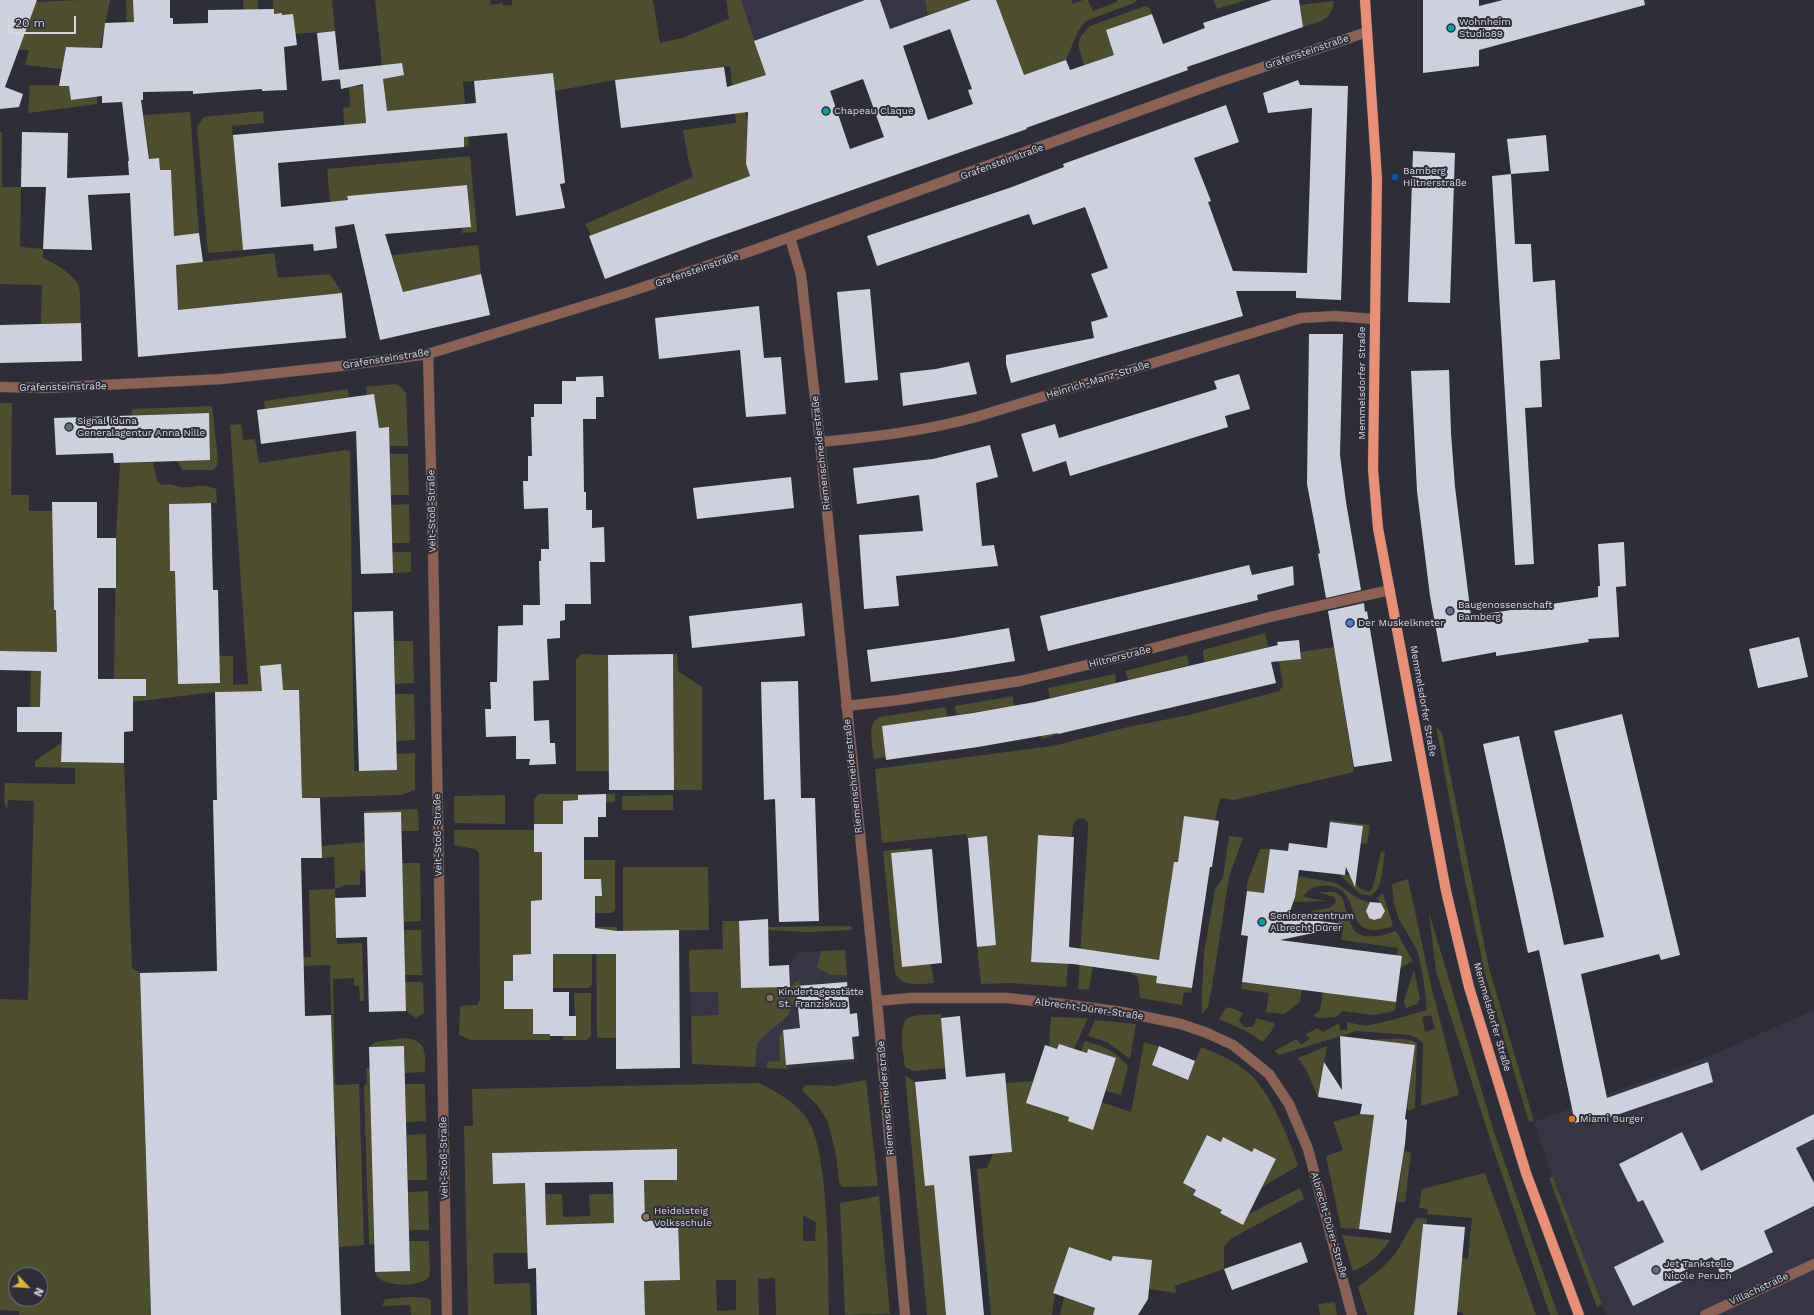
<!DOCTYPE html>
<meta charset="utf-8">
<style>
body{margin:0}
#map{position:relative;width:1814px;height:1315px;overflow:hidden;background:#2e2e38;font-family:"Work Sans",sans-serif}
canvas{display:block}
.north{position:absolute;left:8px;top:1267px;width:40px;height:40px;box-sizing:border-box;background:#2e2e38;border:1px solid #71717a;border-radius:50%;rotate:115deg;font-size:11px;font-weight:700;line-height:16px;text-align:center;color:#d5d5dc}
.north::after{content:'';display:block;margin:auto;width:14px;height:18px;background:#d8b434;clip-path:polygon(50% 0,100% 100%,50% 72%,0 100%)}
.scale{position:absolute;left:8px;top:16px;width:68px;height:18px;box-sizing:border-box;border:2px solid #d5d5dc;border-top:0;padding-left:5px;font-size:12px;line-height:14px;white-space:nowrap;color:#d5d5dc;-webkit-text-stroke:3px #2e2e38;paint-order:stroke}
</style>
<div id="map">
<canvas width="1814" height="1315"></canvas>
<div class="north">N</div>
<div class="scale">20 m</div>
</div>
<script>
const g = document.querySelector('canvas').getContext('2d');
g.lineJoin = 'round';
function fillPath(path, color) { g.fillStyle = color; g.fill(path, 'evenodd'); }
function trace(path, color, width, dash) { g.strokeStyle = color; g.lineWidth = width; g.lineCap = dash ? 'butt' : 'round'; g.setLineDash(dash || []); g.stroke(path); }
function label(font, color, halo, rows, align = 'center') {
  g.font = font + ' "Work Sans",sans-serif'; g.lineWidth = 4; g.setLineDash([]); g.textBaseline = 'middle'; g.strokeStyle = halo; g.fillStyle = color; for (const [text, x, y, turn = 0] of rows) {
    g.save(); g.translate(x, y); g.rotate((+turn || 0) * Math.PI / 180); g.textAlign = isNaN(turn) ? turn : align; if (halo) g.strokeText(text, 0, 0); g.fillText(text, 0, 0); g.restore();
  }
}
const built = new Path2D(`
 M741,0H971L766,75Z
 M722,921H739L741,988L790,987L789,965L797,952L845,950L851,1021L860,1020L862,1036L855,1037L858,1062L787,1069L692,1064L689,950L723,949Z
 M1814,1010V1315H1606L1553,1177L1534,1122L1712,1055Z`);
const green = new Path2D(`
 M80,0H110L100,48L66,47L62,69L25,65L29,50H18L36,2Z
 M126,0H133V7H148L127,39Z
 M243,0H258V27L244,28Z
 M273,0H332L335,31L295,34L282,13L274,14Z
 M375,0H490L491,5L503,3V6L512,5V0H653L660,43L682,38L729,19L726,0H741L766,75L740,83L747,121L746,164L750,176L591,235L585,224L693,177L688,158L683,130L736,123L730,66L615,80L555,91L553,73L463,82L469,146L464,147L461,105L365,113L368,155L347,157L343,108L350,107L349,87L384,84Z
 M925,0H971L928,15Z
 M996,0H1071L1073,4L1083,0H1088L1093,11L1117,2V0H1137L1134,3L1086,21L1078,31L1066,60L1034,72L1038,123Z
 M1213,0H1246L1217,9Z
 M1334,1C1332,21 1320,21 1303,27L1300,5Z
 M1145,6L1150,8L1152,14L1114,55L1084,65L1078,45L1081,36L1090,26Z
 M30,85L97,86V104L28,113ZM87,88L88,98L71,100L70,91Z
 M263,111L264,123L232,126L243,250L208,253L197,126L204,117Z
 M190,112L199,233L174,236L171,170H160L159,158L150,159L143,115Z
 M0,132H2V187H21L20,247L43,249V258C54,263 76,275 79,288C81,299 80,312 81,323L41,324L42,285L0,284Z
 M470,156L477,232L462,233V228L471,227L467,185L347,196L349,219L332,220L327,169Z
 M478,245L481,274L403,292L392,255Z
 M274,253L278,278L330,274L342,293L190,309L178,319L176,265Z
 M395,384L400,386L406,393L408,446H389V427L379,428L374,394L367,395L366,387Z
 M348,389L349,397L265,409L264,401Z
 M0,403H12L11,495H29V511H52L54,610H98V628L57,679L40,718L30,720L31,652L0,651Z
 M212,406L218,457L217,466L213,470H182L177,461L210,459L209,413L132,415V409Z
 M241,424L243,440L255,439L259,463L346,450L350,451L354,771L397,770V754L415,753V790L401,795L302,798L299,690L215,692L124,703L137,683V696H146L145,679H114L116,538L120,463L153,462L157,481L162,485C171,484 172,485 181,487C194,489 201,482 216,489L217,503L169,504L170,571L213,570V590L176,591L177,670L219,656H233V685L248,684L230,425Z
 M390,454H408L409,495H391Z
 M409,504L410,543H392L391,505Z
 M392,552H411V572L393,573Z
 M1265,633L1268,647L1204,662L1203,650Z
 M394,641H413L414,683L395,684Z
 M1334,647L1354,772L1234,800L1220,798L1215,821L1184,816L1178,862H1174L1156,983L1192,988L1191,993L1184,992L1182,1005L1140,998L1138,977L1130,973L1132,956L1095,951L1089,990L1078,989L1088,830V822L1084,818L1077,819L1073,825L1072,836L1038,835L1031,961L1068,963L1066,987L1010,983L981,984L977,947L996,945L987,836L967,838L966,834L882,843L875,769L1053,746L1128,727L1189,715L1279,691L1283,686L1279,661L1301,659L1300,652Z
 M581,654L608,655L609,771H576V660Z
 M673,654H677L678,671L702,687V790H674Z
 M1187,655L1189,665L1128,680L1125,671Z
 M1115,674L1116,683L1050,698L1058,734L1042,739L1034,703L1050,698L1048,688Z
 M395,694H414L415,740L396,741Z
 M1013,696L1014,706L956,715L955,706Z
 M946,707L947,717L882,726L886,757L874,759C873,745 866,725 879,717Z
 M1436,726L1442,733L1489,968L1534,1121L1529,1122L1485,974L1459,851Z
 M61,743V762L124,763L132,968L140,973L145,1133L265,1130L261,969L217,971V959L311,957L309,890L335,889L334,857L322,858L321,846L365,842V871L360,870V885H346L335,889L337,944L362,943L364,1001H360L359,986H354V978L333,979L335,1085L359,1084L364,1245L339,1247L337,1137H334L330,965L266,967L270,1135L145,1139L151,1315H19V1311L0,1310V999L28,1000L34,801L8,800L7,810L4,801L5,783L75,784V768L35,767V761ZM16,1275H40V1299H16Z
 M539,794H615V802L606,803L590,795H578V800L563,801V824H534V799Z
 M505,795V824L454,823V796Z
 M673,795V810H622V796Z
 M418,809L419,831H401V812L364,813L365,811Z
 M1330,820L1370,825L1367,844L1361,843L1363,826L1330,822Z
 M454,830H534V852H542V879L556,900L531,901V930L540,954L513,955V981L533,1009V1034H550V1040H471L459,1035L460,1006L477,1005L480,1000L479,853L475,849L454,845Z
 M1229,836L1243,838L1229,877L1211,993L1208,1007L1202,1014V990L1204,953L1215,889L1223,877Z
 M1360,847L1356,882C1358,889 1364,891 1370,891L1373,887L1381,851L1385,852C1382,867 1384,889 1370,896L1360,894L1339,874L1356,876Z
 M911,848V851L891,853L902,966L931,964L934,983C919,984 903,988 895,973L883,851Z
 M1260,849H1270L1264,893L1247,891V883Z
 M584,860H615V910L612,913H595V896L602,895L601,879H584Z
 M402,863H420L421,921L404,922Z
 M623,867H708L709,930L623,931Z
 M1298,876L1336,883L1357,898L1370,903L1366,911L1368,916L1373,920L1381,918L1384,913L1383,907L1377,898L1383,893L1393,926C1385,929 1374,932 1365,928C1346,920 1359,882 1320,886C1314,886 1309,889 1305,894L1304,896L1308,898L1327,901L1294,902Z
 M1408,879L1430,981L1459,1095L1421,1106L1423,1043L1417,1038L1410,1035L1357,1031L1279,1055L1274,1051L1297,1039L1301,1045L1310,1039L1306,1034L1317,1028L1323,1032L1339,1023L1340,1030H1347V1022L1365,1026L1392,1020L1427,1010L1424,983L1418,952L1399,919L1394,904L1392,884ZM1431,1015L1435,1029L1425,1032L1422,1017Z
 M1318,892H1335L1341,896C1346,906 1347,918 1353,928C1360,942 1385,935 1396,931L1413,961L1400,968L1402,957L1397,956L1398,948L1341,940L1343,927L1336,926L1339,921L1340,914C1331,909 1321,916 1311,911C1320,909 1333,910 1336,901L1334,897Z
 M1429,912L1494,1132L1558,1315H1550L1494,1151L1436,971Z
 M722,921H739L741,988L790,987L800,979L796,998L788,1016L768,1032L757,1044L755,1067L692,1064L691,1016L719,1015L718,992H690L689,950L723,949Z
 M851,926L852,930L807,932L768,930V927Z
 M596,927H617L616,1038H597Z
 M404,930H421L422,975H405Z
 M845,950L847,975H831L817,968L821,951Z
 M553,954H592V984L589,988H553Z
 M1414,970L1420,999L1417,1004L1406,1008L1404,1001Z
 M405,982H423L424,1013L416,1018L406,1011Z
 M1242,982L1302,990L1300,1002L1284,1014L1266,1012L1269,993L1241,989Z
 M1323,992L1396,1002L1395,1011L1374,1015L1342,1011L1336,1017L1319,1018L1313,1016L1320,1010Z
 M574,993H591V1036L587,1040H563V1036H576Z
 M1229,1007L1243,1013L1239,1020L1244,1027H1252L1255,1023L1256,1018L1274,1023L1275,1026L1263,1042L1246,1031L1219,1019L1225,1009Z
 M941,1014L945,1068L914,1071L905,1067C904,1056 896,1022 910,1017C918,1014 931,1015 941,1014Z
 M1051,1017L1088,1018L1074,1049L1059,1044L1057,1049L1049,1047Z
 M1095,1020L1136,1024L1130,1059L1107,1042L1088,1036Z
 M783,1031L787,1069L767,1068V1062L780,1061L779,1037Z
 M406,1038C428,1041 425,1055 425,1072L405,1073L404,1046L369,1047L375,1042Z
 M1382,1039C1392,1039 1408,1037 1417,1043L1415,1108L1409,1111L1407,1109L1415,1045L1370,1040Z
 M1085,1041C1104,1046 1115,1051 1128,1066L1121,1095L1106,1091L1116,1058L1088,1049L1087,1053L1081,1051Z
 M1144,1042L1159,1047L1152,1065L1187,1080L1201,1047C1218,1054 1236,1061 1250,1074C1271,1094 1289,1138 1298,1166L1262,1187L1276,1159L1254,1148L1252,1152L1224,1138L1221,1142L1207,1135L1183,1183L1196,1190L1193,1195L1222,1210L1220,1213L1243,1225L1249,1214L1300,1188L1304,1199L1232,1238L1224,1247V1269L1175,1286L1176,1293L1149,1289L1151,1260L1113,1256L1111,1261L1069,1247L1053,1293L1055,1294L1052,1315H991L977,1169L987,1168L993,1154L1012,1152L1006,1083L1033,1081L1028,1097L1039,1101L1069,1117L1068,1121L1093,1129L1101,1102L1131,1112Z
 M1327,1046L1318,1097L1306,1069L1298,1058Z
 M366,1068H370L374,1245L369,1244L364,1087L367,1083Z
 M905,1075L915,1082L920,1134L934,1185L946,1315H927Z
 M866,1080L878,1186L842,1187L839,1183L836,1155L828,1122L818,1106L802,1090L805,1085L834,1086Z
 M759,1083C777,1092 793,1101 806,1117C830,1149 828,1272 829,1315H776L775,1278L758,1279L759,1315H645L644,1281L680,1280L678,1220L645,1221L644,1180L677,1179V1149L545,1152L526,1157V1152L492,1153L493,1184L525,1183L527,1253H493L494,1284L530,1283L531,1315H468L464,1126H473L472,1089ZM803,1215L816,1222L815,1241H803ZM716,1280H736V1310L717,1311Z
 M405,1084H425L426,1121L406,1122Z
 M1360,1114L1374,1115L1359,1229L1341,1228L1326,1156L1343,1150L1333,1122Z
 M426,1134L427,1180H408L407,1135Z
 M1404,1151L1411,1152L1405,1202H1397Z
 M1485,1173L1536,1315H1463V1313L1457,1312L1462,1258L1468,1259L1472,1218L1427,1214L1428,1209L1419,1208L1422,1189Z
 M1553,1177L1602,1304L1597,1307L1549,1178Z
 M428,1191L429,1230H409L408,1192Z
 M546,1194H562L563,1217L590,1216L589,1194H613L614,1213L624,1223L546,1225Z
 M879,1196L890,1314L845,1315L840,1203Z
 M1416,1218L1427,1219V1224H1423L1414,1315H1367L1358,1287L1382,1268L1396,1253Z
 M1342,1235L1390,1240C1380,1255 1369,1265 1353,1271Z
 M409,1241H429L430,1276C421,1287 395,1286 383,1281C379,1279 377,1276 375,1272L410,1271Z
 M411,1297L428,1298L431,1301V1315H411L410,1305L382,1306L385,1299Z
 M1064,1297L1095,1308L1094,1312L1099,1315H1060Z
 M1335,1302L1337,1315H1320L1318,1304Z`);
const building = new Path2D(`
 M0,0H37L5,87L23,94L19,107L0,109Z
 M133,0H170V18H173V24L208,23V10L274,9V14L282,13V15L293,14L297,45L284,47L287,90L262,91V89L193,94V91L143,92V100H141L149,159L159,158L160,170H171L174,236L199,233L203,262L176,265L178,310L342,293L346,338L138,357L130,193L88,195L92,250L43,249L46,187H21L22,132L68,133L67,178L129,175L128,161H129L122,102L102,103V96L71,100L69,86H59L66,47L102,48L105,23L134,22Z
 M865,0H880L890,29L971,0H996L1024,75L1066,60L1070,70L1114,55L1106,30L1152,14L1163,44L1205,28L1203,23L1272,0H1299L1303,27L1187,67L1188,70L1026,128L1027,129L709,240L605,279L589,236L750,176L746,164L748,112L621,128L615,80L724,67L727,87L766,75L754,41ZM950,29L972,89L968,90L973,104L928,120L903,46ZM863,79L884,137L850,149L830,91Z
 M1423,0H1479V6L1503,0H1644L1645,5L1479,50V66L1423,73Z
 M335,31L340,79L322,81L317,33Z
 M402,63L404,75L383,79L387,111L476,103L474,81L553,73L565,183L560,184L565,208L516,216L507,133L464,137V147L278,163L281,207L348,200L347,196L467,185L471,227L385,234L403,292L481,274L490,315L380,340L354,224L335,227L337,248L314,251L313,244L243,250L233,135L366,123L363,84L341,89L339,70Z
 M1298,80L1300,85L1348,86L1341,300L1296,298V291H1236L1243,316L1011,383L1006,364V355L1094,338L1091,322L1108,317L1091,274L1108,268L1085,207L1033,225L1029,214L877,266L867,236L1012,187L1064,167L1063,164L1226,105L1239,142L1194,158L1211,201L1208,202L1233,271L1307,273L1312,108L1268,113L1263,93Z
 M1546,135L1549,171L1511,174L1507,139Z
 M1413,151L1455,153L1450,303L1408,302Z
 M1511,174L1515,244H1531L1533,282L1555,280L1560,359L1540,361L1542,407L1525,408L1534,564L1515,565L1492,176Z
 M870,289L878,380L845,383L837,292Z
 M759,306L764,358L781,357L786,414L746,417L740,350L659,359L655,318Z
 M81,323L82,361L0,363V325Z
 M1309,334H1343L1340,455L1346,502L1361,590L1326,598L1318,554L1320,553L1307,484Z
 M969,362L977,394L903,406L900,373L936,369Z
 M1449,370L1451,433L1455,487L1471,616L1598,597V586H1600L1598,544L1624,542L1626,586L1616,587L1619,637L1588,639L1589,642L1496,656V652L1442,662L1430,596L1417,491L1411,371Z
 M1239,374L1250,409L1225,416L1228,427L1070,476L1066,461L1033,472L1021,434L1055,424L1059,438L1217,389L1214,381Z
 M603,376L604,397H596V419H583L584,492H586V510H592V528L604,527L605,562H590L591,604H565V620L560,621V638L547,639L549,680L533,681L534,721L549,720L550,743H555L556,764L529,765L530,759H516V736L486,737L485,709H491L490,682H497L498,626L523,625V605H540L539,561H541V549H549L548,508L524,509L523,481H528V456H532L531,417H534V404H562V381H576V377Z
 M374,394L379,428L389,427L393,573L361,574L356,431L261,444L257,410Z
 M209,413L210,460L114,463L113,453L56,455L54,418Z
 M990,445L998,477L976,483L982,546L994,545L998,566L896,576L899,606L864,609L859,535L923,531L919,495L857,504L853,468L933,459Z
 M791,477L794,508L697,519L693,488Z
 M52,502H97V538H116V588H98V679H146V696H133V731L124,732V763L61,762L62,732H17V707H40L41,671L0,670V651L57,652L56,610H54Z
 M211,503L213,590H218L220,683L178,684L175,571H170L169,504Z
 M1249,565L1252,575L1293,566L1294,585L1257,595L1258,600L1048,651L1040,616Z
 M802,603L805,636L692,648L689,616Z
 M1364,603L1365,612L1367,611L1392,761L1354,767L1328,611Z
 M393,611L397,770L359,771L354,612Z
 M1009,628L1015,661L956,671L871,682L867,650L952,638Z
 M1799,637L1808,677L1758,688L1749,649Z
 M1299,640L1301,659L1271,662L1276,683L1058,734V733L978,747L886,760L882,726L973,713L1035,702L1278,645L1277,642Z
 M673,654L674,790H609L608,655Z
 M281,664L283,690H299L302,798H320L322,858H301L305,1016L331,1015L341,1315H151L140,973L217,971L213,800H217L215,692L262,691L260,666Z
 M798,681L801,798H815L819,921L779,922L775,799L764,800L761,682Z
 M1622,714L1680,955L1661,960L1659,954L1581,974L1607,1098L1708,1062L1713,1082L1593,1123L1592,1118L1575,1123L1539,950L1528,953L1483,744L1519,736L1564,945L1604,937L1554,731Z
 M606,794V817H598V837H584V879H601L602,896H595V928L617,931L679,930L680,1068L616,1069V954H553V992H569V1016H576V1036H550V1034H533V1009H504V981H513V955L531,954V901L542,900V852H534V824H563V801L578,800V795Z
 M401,812L406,1011L369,1012L367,937L336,938L335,898L366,897L364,813Z
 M1184,816L1219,821L1212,867H1210L1192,988L1156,983L1157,976L1073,964L1031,962L1038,835L1074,837L1069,947L1159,960L1174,862H1178Z
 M1330,822L1363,826L1355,887L1346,867L1345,875L1299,870L1295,897L1288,917L1342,924V927L1280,940L1402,956L1396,1002L1242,982L1248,936L1241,935L1247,891L1264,893L1270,849L1288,851L1289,843L1327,848Z
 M987,836L996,945L977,947L968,838Z
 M932,849L942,963L902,967L891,853Z
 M1370,902L1381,903L1385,911L1381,918L1374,920L1369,918L1366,911Z
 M768,919L769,966L789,965L790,987L741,988L739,921Z
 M847,982L850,1014L857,1013L859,1036L852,1037L854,1059L786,1065L783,1030L800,1028L796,986Z
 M960,1016L966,1077L1005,1073L1012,1152L969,1156L984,1315H946L934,1185L925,1186L915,1082L946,1079L941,1018Z
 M1340,1036L1415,1045L1405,1119L1407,1120L1405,1144L1391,1233L1359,1229L1374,1115L1360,1114L1362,1104L1318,1097L1324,1062L1342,1090Z
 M1059,1044L1087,1053L1088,1049L1116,1058L1093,1130L1068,1121L1069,1117L1026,1103L1045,1045L1057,1049Z
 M404,1046L410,1271L375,1272L369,1047Z
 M1159,1046L1195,1061L1188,1080L1152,1065Z
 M1814,1114V1139L1796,1148L1814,1183V1206L1764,1231L1773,1252L1722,1277L1712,1257L1679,1273L1683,1281L1633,1306L1614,1267L1664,1242L1643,1200L1638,1202L1619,1164L1682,1132L1701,1171Z
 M1207,1135L1221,1142L1223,1137L1252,1152L1254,1148L1276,1159L1243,1225L1220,1213L1222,1210L1193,1195L1196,1190L1183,1183Z
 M677,1149V1180H644L645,1221L678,1220L680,1280L644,1281L645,1315H537L536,1268L528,1269L525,1183L493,1184L492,1153ZM613,1182L614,1223L546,1225L545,1183Z
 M1423,1224L1465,1227L1457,1315H1414Z
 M1301,1242L1308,1262L1232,1290L1224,1269Z
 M1069,1247L1111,1261L1113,1256L1152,1260L1148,1299L1138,1315H1093L1095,1308L1053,1293Z`);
const minor = new Path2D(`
 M790,238L801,275L820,442L877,1001L905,1315
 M428,354L433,547L447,1315
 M0,387L45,388L222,379L341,366L428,354L626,293L757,249L1216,83L1367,32
 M820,442C873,437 925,431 976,417L1301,318L1335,316L1374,319
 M846,706L899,700L1020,681L1112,659L1270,617L1390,590
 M877,1001L910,998H1007L1071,1005L1122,1012L1181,1024L1207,1033L1233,1045L1269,1074L1289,1104L1308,1149L1352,1315
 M1705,1315L1814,1264`);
const major = new Path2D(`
 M1365,0L1377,179L1373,469L1378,528L1446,891L1469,987L1526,1173L1579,1315`);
const markers = [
 [1451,28,4,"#0f9aa8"],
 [826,111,4,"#0f9aa8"],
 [1395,177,4,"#1a4fb4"],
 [69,427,4,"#5c6f8a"],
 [1450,611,4,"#5c6f8a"],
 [1350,623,4,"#3f7fe0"],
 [1262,922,4,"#0f9aa8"],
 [770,998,4,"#8d6e63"],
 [1572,1119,4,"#e8710a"],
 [646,1217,4,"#8d6e63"],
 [1656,1270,4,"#5c6f8a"]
];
const poiNames = [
 ["Wohnheim",1459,22],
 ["Studio89",1459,34],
 ["Chapeau Claque",834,111],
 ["Bamberg",1403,171],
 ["Hiltnerstraße",1403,183],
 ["Signal Iduna",77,421],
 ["Generalagentur Anna Nille",77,433],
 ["Baugenossenschaft",1458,605],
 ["Bamberg",1458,617],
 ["Der Muskelkneter",1358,623],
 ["Seniorenzentrum",1270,916],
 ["Albrecht Dürer",1270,928],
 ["Kindertagesstätte",778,992],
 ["St. Franziskus",778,1004],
 ["Miami Burger",1580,1119],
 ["Heidelsteig",654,1211],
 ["Volksschule",654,1223],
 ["Jet Tankstelle",1664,1264],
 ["Nicole Peruch",1664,1276]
];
const streetNames = [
 ["Grafensteinstraße",1307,52,-19],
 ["Grafensteinstraße",1002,162,-20],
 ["Grafensteinstraße",697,270,-19],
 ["Grafensteinstraße",386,359,-9],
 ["Heinrich-Manz-Straße",1098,380,-17],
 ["Memmelsdorfer Straße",1362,383,-90],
 ["Grafensteinstraße",63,387,-1],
 ["Riemenschneiderstraße",821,453,-96],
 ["Veit-Stoß-Straße",432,511,-91],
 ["Hiltnerstraße",1120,657,-14],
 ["Memmelsdorfer Straße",1423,701,80],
 ["Riemenschneiderstraße",853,776,-96],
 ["Veit-Stoß-Straße",438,835,-91],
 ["Albrecht-Dürer-Straße",1089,1009,8],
 ["Memmelsdorfer Straße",1492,1017,74],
 ["Riemenschneiderstraße",886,1098,-95],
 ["Veit-Stoß-Straße",444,1158,-91],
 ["Albrecht-Dürer-Straße",1329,1225,74],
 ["Villachstraße",1759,1289,-25]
];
fillPath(built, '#353545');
fillPath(green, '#4c4e2f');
fillPath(building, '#ced0dd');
trace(minor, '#494952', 11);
trace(major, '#494952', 11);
trace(minor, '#8c6155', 10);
trace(major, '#e79077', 10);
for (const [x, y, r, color] of markers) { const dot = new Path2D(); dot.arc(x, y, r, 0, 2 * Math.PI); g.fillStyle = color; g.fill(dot); trace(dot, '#2e2e38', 1.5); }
label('10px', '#d5d5dc', '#2e2e38', poiNames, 'left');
label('10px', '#d5d5dc', '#2e2e38', streetNames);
</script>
